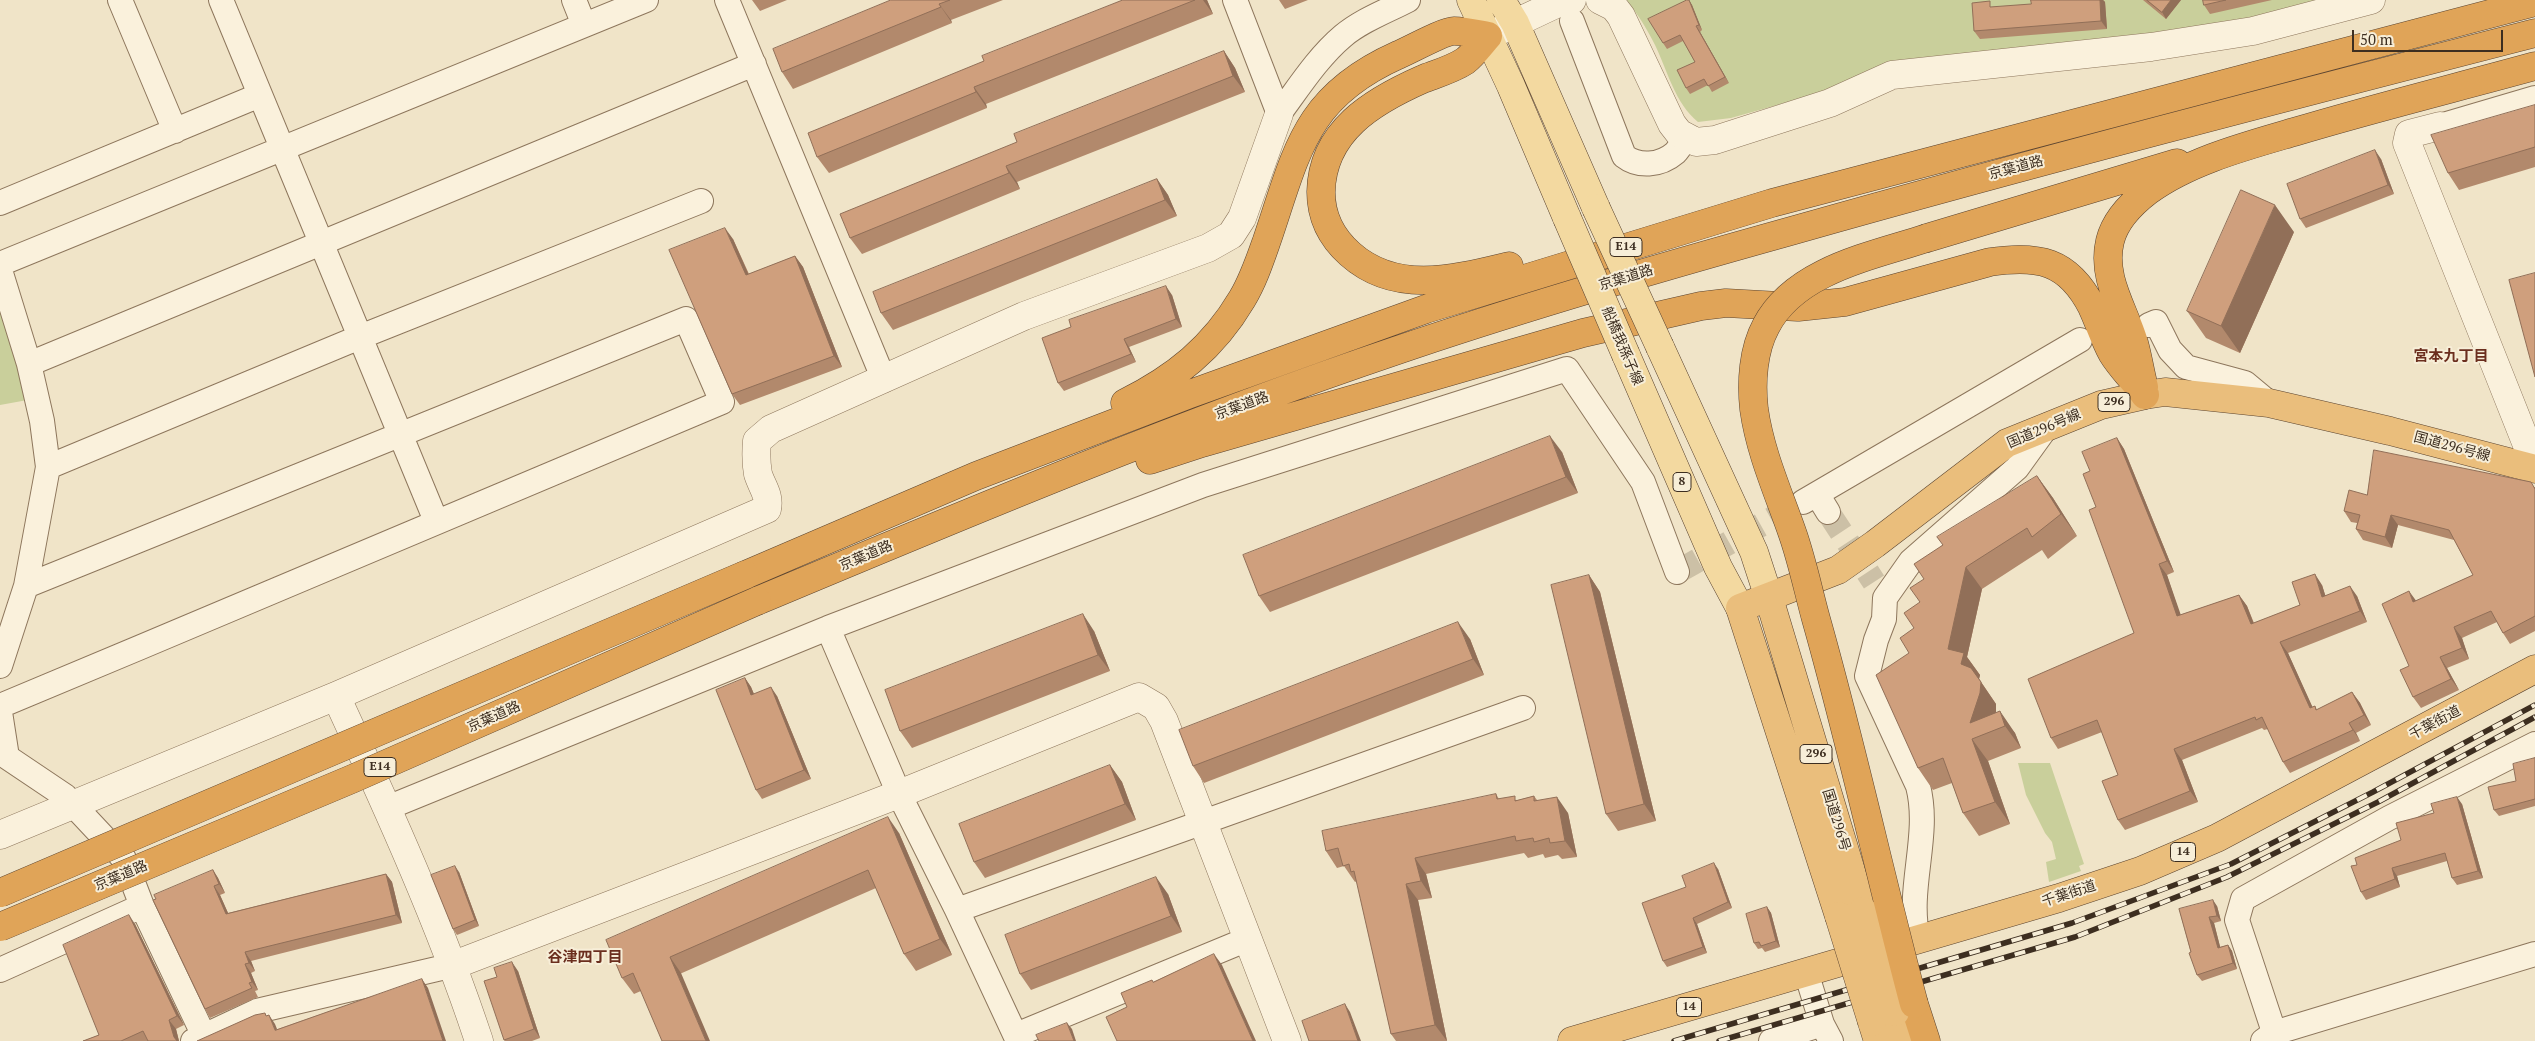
<!DOCTYPE html>
<meta charset="utf-8">
<style>
body{margin:0}
#map{position:relative;width:2535px;height:1041px;overflow:hidden;background:#f0e4c8;font-family:"PT Serif",serif}
canvas{display:block}
.scale{position:absolute;left:2352px;top:30px;width:151px;height:22px;box-sizing:border-box;border:2px solid #3d2e20;border-top:0;padding-left:6px;font-size:15px;line-height:18px;white-space:nowrap;color:#3d2e20;-webkit-text-stroke:4px #f7eed8;paint-order:stroke}
</style>
<div id="map">
<canvas width="2535" height="1041"></canvas>
<div class="scale">50 m</div>
</div>
<script>
const g = document.querySelector('canvas').getContext('2d');
g.lineJoin = 'round';
function fillPath(path, color) { g.fillStyle = color; g.fill(path, 'evenodd'); }
function trace(path, color, width, dash) { g.strokeStyle = color; g.lineWidth = width; g.lineCap = dash ? 'butt' : 'round'; g.setLineDash(dash || []); g.stroke(path); }
function label(font, color, halo, rows, align = 'center') {
  g.font = font + ' "PT Serif","Noto Sans JP",serif'; g.lineWidth = 4; g.setLineDash([]); g.textBaseline = 'middle'; g.strokeStyle = halo; g.fillStyle = color; for (const [text, x, y, turn = 0] of rows) {
    g.save(); g.translate(x, y); g.rotate((+turn || 0) * Math.PI / 180); g.textAlign = isNaN(turn) ? turn : align; if (halo) g.strokeText(text, 0, 0); g.fillText(text, 0, 0); g.restore();
  }
}
const green = new Path2D(`
 M1626,0H2342L2291,14L1841,87L1731,118L1698,122C1675,103 1668,72 1655,45C1647,29 1638,14 1626,0Z
 M0,311L33,399L0,405Z
 M2018,763H2050L2084,864L2079,866L2081,871L2049,882L2046,862L2056,859L2052,842L2045,833L2026,795Z`);
const minorTunnel = new Path2D(`
 M1828,512L1874,582
 M1677,572L1800,503`);
const minor = new Path2D(`
 M120,0L175,131
 M221,0L436,521
 M574,0L584,25
 M727,0L884,380
 M1235,0L1279,114
 M1572,21L1624,156C1638,167 1660,166 1675,153C1679,149 1683,142 1686,137
 M1279,114C1299,87 1318,57 1343,36C1362,20 1387,11 1408,0
 M2440,126L2535,98
 M0,203L260,95
 M0,264L646,0
 M0,270L29,364L42,421L48,467L26,586L0,666
 M2149,325L2156,322L2170,350L2186,367L2245,383L2269,403
 M29,364L754,64
 M48,467L360,337L701,201
 M1817,494L1828,512
 M1803,502L2080,340
 M828,628L899,794L957,910L1018,1041
 M0,706C241,606 480,502 722,402L686,319L26,586
 M0,712L7,757L65,796L124,859L142,906L204,1036
 M387,808L828,628L1203,485L1567,369L1643,482L1677,572
 M957,910L1523,708
 M1918,939C1906,889 1931,836 1918,786L1867,676L1876,640L1884,619L1885,598L1911,561L2017,468L2048,425
 M0,970L142,906
 M1806,972L1822,1024
 M1016,1035L1248,939
 M193,1041L257,1011L454,965
 M1771,1041L1822,1024L1831,1041
 M2263,1041L2274,1033L2535,954
 M2277,1041L2237,920L2243,899L2389,818L2535,744`);
const tertiary = new Path2D(`
 M1600,0L1614,7L1621,16L1672,124L1679,133L1696,142L1715,140L1830,103L1892,75L2151,47L2253,31L2371,0
 M1488,36L1558,3L1572,0
 M2440,126L2409,134L2407,143L2535,465
 M336,696C388,809 440,923 479,1041
 M0,835L336,696L767,509C770,495 762,487 758,474C756,463 756,452 757,441L771,429L1024,316L1208,248L1231,235L1242,218L1279,114
 M454,965L899,794L1139,697L1156,707L1164,721L1287,1041`);
const primary = new Path2D(`
 M1471,0L1511,86L1567,218
 M1501,0L1515,23L1596,208
 M1660,347L1754,552L1769,598
 M1626,355L1718,567L1740,608`);
const trunk = new Path2D(`
 M1769,598L1863,911
 M1839,916L1740,608L1838,570L1875,544L2007,443L2101,405L2145,395L2165,392L2269,403L2390,431L2535,469
 M1895,1012L1904,1041
 M1872,1022L1878,1041
 M1572,1041L2059,898L2140,871L2217,838L2535,669`);
const motorway = new Path2D(`
 M1488,36C1481,44 1473,55 1465,61C1453,69 1436,74 1423,79C1373,101 1322,131 1321,192C1321,217 1332,238 1350,254C1396,295 1455,279 1509,266
 M1927,238L2177,163
 M2144,387C2140,372 2138,357 2134,343C2124,309 2101,278 2110,241C2115,220 2131,204 2148,191C2189,161 2246,146 2294,132C2374,108 2455,88 2535,66
 M1125,403C1175,378 1213,348 1242,299C1253,281 1260,260 1267,240C1297,152 1304,97 1398,55C1410,50 1444,31 1454,31C1465,31 1477,34 1488,36
 M1150,460L1202,443L1583,333L1701,306L1726,303L1798,307L1845,302L1990,262C2038,255 2068,260 2092,307C2099,322 2104,338 2112,353C2121,368 2135,381 2145,395
 M745,575L976,476L1190,394L1426,309L1772,203L2535,2
 M757,601C967,513 1179,424 1395,351C1526,306 1658,268 1791,231C2038,161 2286,97 2535,33
 M1914,1004L1926,1041`);
const rail = new Path2D(`
 M1674,1041L2072,923L2231,864L2373,792L2535,705
 M1719,1041L2075,937L2227,877L2378,802L2535,717`);
const primaryBridge = new Path2D(`
 M1596,208L1660,347
 M1567,218L1626,355`);
const trunkBridge = new Path2D(`
 M1863,911L1895,1012
 M1839,916L1872,1022`);
const motorwayBridge = new Path2D(`
 M0,893L745,575
 M0,927L352,779L757,601
 M1914,1004C1880,876 1852,746 1816,619C1808,590 1802,560 1792,532C1778,492 1760,452 1754,409C1751,382 1753,350 1766,326C1795,270 1872,256 1927,238`);
const wall = new Path2D(`
 M752,0H787L760,11Z
 M891,0H1003L951,20L952,23L793,89L782,72Z
 M1123,0H1207L1213,14L986,104L987,108L829,173L817,157L984,61Z
 M1279,0H1308L1285,9Z
 M1689,0L1692,5L1702,30L1700,32L1729,83L1712,92L1708,85L1690,94L1686,88L1695,62L1683,41L1667,49L1663,43Z
 M2031,0H2103L2105,2L2107,29L1980,39L1974,31L2031,4Z
 M2143,0H2181L2166,19Z
 M2203,0H2272L2210,14L2204,5Z
 M1224,51L1235,68L1245,92L1017,182L1020,189L862,254L850,238Z
 M2535,105V167L2459,190L2448,173Z
 M2381,159L2394,194L2306,228L2300,219Z
 M1157,179L1168,195L1177,216L893,330L881,313Z
 M2294,232L2240,353L2206,338L2187,311Z
 M733,239L749,274L795,256L803,267L842,367L740,405L732,394Z
 M1172,295L1182,327L1129,347L1136,362L1064,391L1058,383Z
 M2117,438L2124,449L2174,572L2167,575L2180,615L2239,595L2247,606L2254,623L2300,605L2322,585L2325,595L2357,596L2367,622L2288,653L2312,707L2315,706L2317,710L2352,692L2360,703L2371,725L2356,733L2360,741L2290,773L2283,762L2268,729L2264,730L2262,728L2182,760L2198,802L2125,830L2118,820V775L2102,732L2058,749L2051,738L2134,633L2096,507L2090,471Z
 M1562,452L1578,493L1270,612L1259,596Z
 M2037,476L2053,498L2077,536L2048,559L2042,550L1982,589L1967,657L1980,675L1979,679L1996,704V713L2015,733L2021,748L1988,761L2010,824L1979,836L1963,813L1952,783L1933,790L1918,768L1909,653L1924,579L1942,545Z
 M2535,487V631L2510,644L2503,633L2497,622L2462,638L2469,659L2447,668L2459,690L2421,708L2413,697L2409,666L2416,601L2473,575L2454,540L2398,525L2392,548L2363,540L2356,529L2357,523L2351,522L2344,511L2367,495Z
 M1589,575L1600,592L1656,821L1618,831L1606,814Z
 M1094,631L1110,671L912,748L900,731Z
 M1470,639L1484,675L1204,783L1193,766Z
 M745,678L751,687L754,694L777,696L811,779L762,799L756,790Z
 M2535,758V806L2499,816L2494,810Z
 M1110,765L1122,782L1136,820L985,878L974,862Z
 M1496,794L1499,799L1518,800L1534,796L1537,800L1568,813L1577,857L1562,859L1558,855L1545,858L1543,854L1528,858L1524,853L1426,874L1432,898L1418,900L1447,1041H1396L1391,1034L1357,881L1355,882L1344,866L1337,868L1326,851Z
 M2462,804L2483,878L2457,885L2452,878L2447,861L2397,876L2400,887L2366,900L2361,892L2357,865L2401,840L2434,813Z
 M899,833L952,955L916,971L904,954L876,888L634,994L622,978Z
 M1718,869L1732,908L1697,924L1707,953L1667,967L1663,961L1686,887Z
 M213,870L218,878L225,893L220,895L228,913L386,874L392,882L402,923L251,961L255,971L251,973L258,990L255,991L258,997L210,1018L205,1009L156,899Z
 M459,872L479,926L457,935L453,929Z
 M1168,894L1182,932L1031,990L1020,974Z
 M2217,906L2221,921L2214,923L2220,947L2228,945L2232,951L2237,969L2202,981L2197,975L2179,909Z
 M1767,907L1771,913L1780,947L1765,952L1762,948L1758,949L1754,943Z
 M135,924L184,1025L176,1029L179,1041H83L99,1035Z
 M518,971L540,1038L532,1041H505L504,1040L497,977Z`);
const shadedWall = new Path2D(`
 M1203,0H1207L1213,14Z
 M1689,0L1692,5L1702,30L1699,25Z
 M2100,0H2103L2105,2L2107,29L2101,21Z
 M2171,0H2181L2166,19L2162,12Z
 M939,4L951,20L952,23L941,7Z
 M1696,26L1700,32L1729,83L1725,77Z
 M1224,51L1235,68L1245,92L1233,76Z
 M974,87L986,104L987,108L976,92Z
 M2375,150L2381,159L2394,194L2388,185Z
 M1006,166L1017,182L1020,189L1009,173Z
 M1157,179L1168,195L1177,216L1165,200Z
 M2275,205L2294,232L2240,353L2221,326Z
 M725,228L733,239L754,287L746,275Z
 M795,256L803,267L842,367L834,356Z
 M1166,286L1172,295L1182,327L1176,319Z
 M1124,339L1129,347L1136,362L1131,354Z
 M1550,436L1562,452L1578,493L1566,477Z
 M2117,438L2124,449L2174,572L2167,561Z
 M2037,476L2053,498L2077,536L2061,514Z
 M2391,515L2398,525L2392,548L2385,537Z
 M2159,564L2167,575L2185,627L2177,616Z
 M1966,567L1982,589L1967,657L1980,675L1979,679L1996,704V715L1970,723L1977,687L1948,649Z
 M2315,574L2322,585L2329,607L2322,597Z
 M1589,575L1600,592L1656,821L1644,804Z
 M2350,586L2357,596L2367,622L2360,611Z
 M2409,591L2417,602H2413Z
 M2239,595L2247,606L2258,635L2251,624Z
 M1083,614L1094,631L1110,671L1098,655Z
 M1458,622L1470,639L1484,675L1473,659Z
 M2454,627L2462,638L2469,659L2462,648Z
 M2280,642L2288,653L2318,719L2310,708Z
 M2440,657L2447,668L2459,690L2451,679Z
 M745,678L751,687L758,704L751,695Z
 M771,687L777,696L811,779L804,770Z
 M2352,692L2360,703L2371,725L2364,715Z
 M2000,711L2015,733L2021,748L2005,726Z
 M2349,723L2356,733L2360,741L2353,730Z
 M1972,739L1988,761L2010,824L1995,802Z
 M2174,749L2182,760L2198,802L2190,791Z
 M1110,765L1122,782L1136,820L1125,804Z
 M1557,797L1568,813L1577,857L1565,841Z
 M2457,797L2462,804L2483,878L2478,871Z
 M888,817L899,833L952,955L940,939Z
 M1415,858L1426,874L1432,898L1421,881Z
 M1714,863L1718,869L1732,908L1728,902Z
 M455,866L459,872L479,926L475,920Z
 M2392,868L2397,876L2400,887L2395,879Z
 M213,870L218,878L225,893L219,884Z
 M386,874L392,882L402,923L396,915Z
 M1156,877L1168,894L1182,932L1171,916Z
 M1406,884L1418,900L1447,1041L1435,1025Z
 M214,886L220,895L232,922L226,914Z
 M2213,900L2217,906L2221,921L2217,916Z
 M1767,907L1771,913L1780,947L1776,941Z
 M129,915L135,924L184,1025L177,1016Z
 M2209,917L2214,923L2222,954L2218,948Z
 M1693,918L1697,924L1707,953L1703,947Z
 M2228,945L2232,951L2237,969L2233,963Z
 M245,952L251,961L255,971L249,963Z
 M1214,954L1222,965L1256,1041H1253Z
 M670,957L681,973L710,1041H706Z
 M512,962L518,971L540,1038L534,1029Z
 M245,964L251,973L258,990L252,982Z
 M422,979L428,988L446,1041H443Z
 M1345,1004L1350,1012L1361,1041H1358Z
 M269,1015L275,1024L281,1039L275,1030Z
 M169,1020L176,1029L179,1041H177L174,1037Z
 M1067,1023L1072,1029L1076,1041H1074Z`);
const building = new Path2D(`
 M891,0H950L939,4L941,7L782,72L773,49Z
 M1123,0H1195L974,87L976,92L817,157L808,133L984,61L982,56Z
 M1687,0H1689L1699,25L1696,26L1725,77L1708,86L1704,79L1686,88L1677,70L1695,62L1680,35L1663,43L1648,19Z
 M2031,0H2100L2101,21L1974,31L1972,3L1990,1V7L2031,4Z
 M2147,0H2171L2162,12Z
 M2203,0H2226L2204,5Z
 M1224,51L1233,76L1006,166L1009,173L850,238L840,214L1017,142L1014,134Z
 M2535,105V147L2448,173L2431,135Z
 M2375,150L2388,185L2300,219L2287,184Z
 M1157,179L1165,200L881,313L873,292Z
 M2241,190L2275,205L2221,326L2187,311Z
 M725,228L746,275L795,256L834,356L732,394L669,250Z
 M2535,273V377L2509,280Z
 M1166,286L1176,319L1124,339L1131,354L1058,383L1042,338L1071,327L1069,320Z
 M1550,436L1566,477L1259,596L1243,555Z
 M2117,438L2167,561L2159,564L2177,616L2239,595L2251,624L2300,605L2292,582L2315,574L2322,597L2350,586L2360,611L2280,642L2310,708L2315,706L2316,710L2352,692L2364,715L2349,723L2353,730L2283,762L2262,717L2256,720L2255,717L2174,749L2190,791L2118,820L2102,781L2118,775L2097,720L2051,738L2028,679L2134,633L2089,510L2096,507L2083,474L2090,471L2082,452Z
 M2374,450L2531,482L2535,489V616L2503,633L2491,611L2454,627L2462,648L2440,657L2451,679L2413,697L2400,670L2409,666L2382,604L2409,591L2413,602L2473,575L2449,530L2391,515L2385,537L2356,529L2360,515L2344,511L2349,490L2367,495Z
 M2037,476L2061,514L2032,537L2027,528L1966,567L1948,649L1964,653L1961,664L1971,668L1981,682L1980,693L1970,723L2000,711L2005,726L1972,739L1995,802L1963,813L1943,758L1918,768L1876,675L1909,653L1900,638L1914,628L1904,613L1920,602L1910,588L1924,579L1914,564L1943,545L1937,537Z
 M1589,575L1644,804L1606,814L1551,585Z
 M1083,614L1098,655L900,731L885,690Z
 M1458,622L1473,659L1193,766L1179,730Z
 M745,678L751,695L771,687L804,770L756,790L716,690Z
 M2535,758V799L2494,810L2488,787L2516,781L2513,764Z
 M1110,765L1125,804L974,862L959,824Z
 M1496,794L1497,799L1515,796V801L1534,796V801L1557,797L1565,841L1550,843L1549,838L1534,842L1533,838L1516,841L1515,836L1415,858L1421,881L1406,884L1435,1025L1391,1034L1354,871L1351,872L1349,864L1343,866L1338,848L1326,851L1322,831Z
 M2457,797L2478,871L2452,878L2445,853L2392,868L2395,879L2361,892L2351,866L2357,865L2355,858L2401,840L2396,823L2434,813L2431,804Z
 M888,817L940,939L904,954L868,870L670,957L706,1041H662L633,973L622,978L606,940Z
 M1714,863L1728,902L1693,918L1703,947L1663,961L1642,903L1686,887L1682,876Z
 M455,866L475,920L453,929L431,875Z
 M213,870L219,884L214,886L226,914L386,874L396,915L245,952L249,963L245,964L252,982L249,983L252,988L205,1009L153,900L156,899L154,895Z
 M1156,877L1171,916L1020,974L1005,935Z
 M2213,900L2217,916L2209,917L2218,948L2228,945L2233,963L2197,975L2189,953L2191,952L2179,909Z
 M1767,907L1776,941L1761,946L1759,942L1754,943L1746,914Z
 M129,915L177,1016L169,1020L174,1037L177,1041H148L143,1031L121,1041H83L99,1035L63,945Z
 M1214,954L1253,1041H1117L1106,1017L1127,1007L1121,993L1152,980L1153,982Z
 M512,962L534,1029L504,1040L484,981L497,977L494,968Z
 M422,979L443,1041H197L255,1015L265,1013L266,1016L269,1015L275,1030Z
 M1345,1004L1358,1041H1309L1302,1021Z
 M1067,1023L1074,1041H1039L1036,1035Z`);
const shields = [
 [1626,247,32],
 [2114,402,32],
 [1682,482,18],
 [1816,754,32],
 [380,767,32],
 [2183,852,25],
 [1689,1007,25]
];
const shieldNames = [
 ["E14",1626,247],
 ["296",2114,402],
 ["8",1682,482],
 ["296",1816,754],
 ["E14",380,767],
 ["14",2183,852],
 ["14",1689,1007]
];
const streetNames = [
 ["京葉道路",2016,168,-15],
 ["京葉道路",1626,278,-17],
 ["船橋我孫子線",1622,346,67],
 ["京葉道路",1242,406,-20],
 ["国道296号線",2044,429,-23],
 ["国道296号線",2452,447,15],
 ["京葉道路",866,556,-23],
 ["京葉道路",494,717,-24],
 ["千葉街道",2435,723,-28],
 ["国道296号",1836,820,73],
 ["京葉道路",121,876,-23],
 ["千葉街道",2069,894,-18]
];
const neighbourhoodNames = [
 ["宮本九丁目",2451,357],
 ["谷津四丁目",585,958]
];
fillPath(green, '#c9cf9b');
trace(minorTunnel, '#ccc0a6', 24, [24, 12]);
trace(minor, '#8d765c', 26);
trace(tertiary, '#8d765c', 29);
trace(primary, '#5b4430', 29);
trace(trunk, '#5b4430', 29);
trace(motorway, '#5b4430', 29);
trace(minor, '#faf1dc', 24);
trace(tertiary, '#faf1dc', 28);
trace(primary, '#f3d9a0', 28);
trace(trunk, '#eabe7c', 28);
trace(motorway, '#e0a458', 28);
trace(rail, '#3d2e20', 5.5);
trace(rail, '#f7eed8', 4, [11]);
trace(primaryBridge, '#5b4430', 29, []);
trace(trunkBridge, '#5b4430', 29, []);
trace(motorwayBridge, '#5b4430', 29, []);
trace(primaryBridge, '#f3d9a0', 28);
trace(trunkBridge, '#eabe7c', 28);
trace(motorwayBridge, '#e0a458', 28);
fillPath(wall, '#b2896c');
fillPath(shadedWall, '#916f58');
fillPath(building, '#cf9f7d');
trace(building, '#916f58', 1);
for (const [x, y, w] of shields) { const box = new Path2D(); box.roundRect(x - w / 2, y - 9.5, w, 19, 4); g.fillStyle = '#f7eed8'; g.fill(box); trace(box, '#3d2e20', 1); }
label('bold 12px', '#3d2e20', null, shieldNames);
label('14px', '#3d2e20', '#f7eed8', streetNames);
label('bold 15px', '#6b2e1e', '#f7eed8', neighbourhoodNames);
</script>
